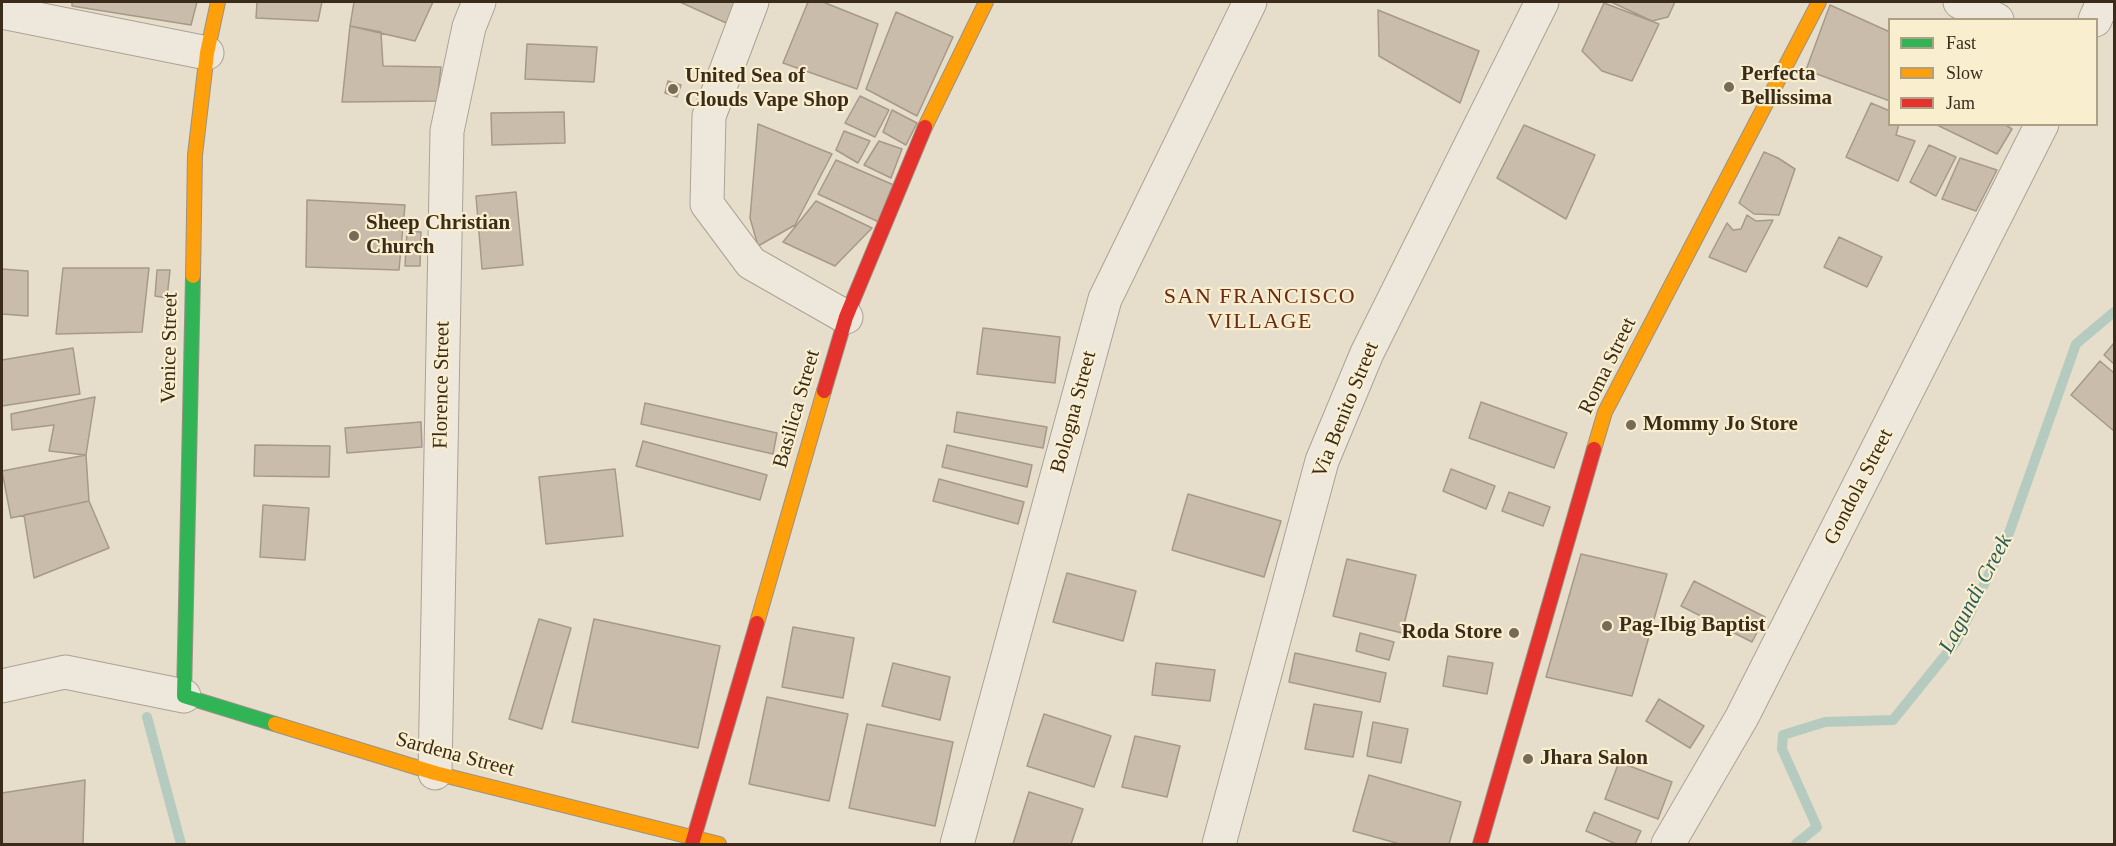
<!DOCTYPE html>
<style>
body{margin:0}
#map{position:relative;width:2116px;height:846px;overflow:hidden;background:#e6deca;font-family:Georgia,serif}
canvas{display:block}
.frame{position:absolute;inset:0;border:3px solid #3a2b1b;pointer-events:none}
.legend{position:absolute;left:1888px;top:18px;width:210px;height:108px;box-sizing:border-box;background:#f9eece;border:2px solid #ada086;margin:0;padding:8px 10px;list-style:none;font-size:18px;color:#3a2b1b}
.legend li{display:flex;align-items:center;gap:12px;height:30px}
.legend b{width:30px;border:2px solid #ada086}
</style>
<div id="map">
<canvas width="2116" height="846"></canvas>
<div class="frame"></div>
<ul class="legend">
<li><b style="height:8px;background:#30b455"></b>Fast</li>
<li><b style="height:8px;background:#ff9f0a"></b>Slow</li>
<li><b style="height:8px;background:#e5322d"></b>Jam</li>
</ul>
</div>
<script>
const g = document.querySelector('canvas').getContext('2d');
g.lineJoin = 'round';
function trace(path, color, width, dash) { g.strokeStyle = color; g.lineWidth = width; g.lineCap = dash ? 'butt' : 'round'; g.setLineDash(dash || []); g.stroke(path); }
function fillPath(path, color) { g.fillStyle = color; g.fill(path, 'evenodd'); }
function label(font, color, halo, rows, align = 'center') {
  g.font = font + ' Georgia,serif'; g.lineWidth = 4.5; g.setLineDash([]); g.textBaseline = 'middle'; g.strokeStyle = halo; g.fillStyle = color; for (const [text, x, y, turn = 0] of rows) {
    g.save(); g.translate(x, y); g.rotate((+turn || 0) * Math.PI / 180); g.textAlign = isNaN(turn) ? turn : align; if (halo) g.strokeText(text, 0, 0); g.fillText(text, 0, 0); g.restore();
  }
}
const stream = new Path2D(`
 M147,717L181,844
 M1796,844L1817,827L1782,749L1783,735L1825,722L1893,720L1956,642L2009,533L2076,344L2114,312`);
const building = new Path2D(`
 M72,2H197L191,25L72,6Z
 M257,2H322L318,21L256,18Z
 M354,2H433L415,41L350,26Z
 M680,2H742L735,27Z
 M808,2H823L878,24L857,89L783,63Z
 M1611,2H1675L1668,17L1652,21Z
 M1604,3L1659,24L1632,81L1602,71L1582,51Z
 M1830,5L1890,32V101L1806,70Z
 M1378,10L1479,51L1460,103L1379,56Z
 M896,12L953,37L917,116L866,89Z
 M350,26L381,32L383,66L441,67L437,101L342,102Z
 M527,44L597,47L594,82L525,79Z
 M668,81L681,85L677,97L665,93Z
 M860,96L889,110L875,137L845,123Z
 M1871,103L1890,111V124H1899L1896,135L1915,141L1898,181L1846,157Z
 M892,110L917,123L906,145L883,132Z
 M564,112L565,143L492,145L491,113Z
 M758,124L832,154L795,225L758,246L750,218Z
 M1935,124H2004L2012,129L1997,154Z
 M1524,125L1595,155L1566,219L1497,178Z
 M844,131L870,141L858,163L836,150Z
 M879,141L902,149L891,178L864,165Z
 M1929,145L1956,157L1936,196L1910,182Z
 M1764,152L1778,158L1795,169L1779,215L1754,214L1739,203Z
 M1960,158L1997,170L1976,211L1942,199Z
 M836,160L896,186L881,223L818,194Z
 M516,192L523,265L482,269L476,196Z
 M307,200L405,205L399,270L306,267Z
 M816,201L872,228L835,266L783,242Z
 M1747,215L1756,221L1773,220L1746,272L1709,257L1727,223L1733,230L1741,229Z
 M407,231L421,232L420,266H405Z
 M1839,237L1882,257L1867,287L1824,267Z
 M63,268H149L142,332L56,334Z
 M2,269L28,271V316L2,314Z
 M157,270H170L167,298L155,296Z
 M983,328L1060,337L1055,383L977,374Z
 M2114,343V364L2104,355Z
 M73,348L80,394L2,406V360Z
 M2100,361L2114,373V431L2071,395Z
 M95,397L86,455L49,451L54,425L12,430L11,414Z
 M1481,402L1567,433L1554,468L1469,438Z
 M645,403L777,433L773,454L641,424Z
 M957,412L1047,427L1043,448L954,432Z
 M421,422L422,447L347,453L345,428Z
 M643,441L767,475L760,500L636,466Z
 M255,445L330,446L329,477L254,476Z
 M947,445L1032,465L1027,487L942,467Z
 M86,455L89,501L11,518L2,471Z
 M615,469L623,536L546,544L539,477Z
 M1451,469L1495,486L1486,509L1443,491Z
 M939,479L1024,502L1018,524L933,501Z
 M1509,492L1550,507L1543,526L1502,511Z
 M1188,494L1281,521L1264,577L1172,550Z
 M89,501L109,548L34,578L24,515Z
 M263,505L309,508L305,560L260,557Z
 M1581,554L1667,574L1632,696L1546,677Z
 M1347,559L1416,575L1402,633L1333,616Z
 M1067,573L1136,591L1123,641L1053,622Z
 M1694,581L1765,617L1752,642L1681,606Z
 M539,619L571,628L542,729L509,719Z
 M594,619L720,646L698,748L572,722Z
 M793,627L854,638L843,698L782,687Z
 M1360,633L1394,642L1389,660L1356,651Z
 M1295,653L1386,673L1380,702L1289,682Z
 M1448,656L1493,663L1487,694L1443,686Z
 M893,663L950,677L940,720L882,706Z
 M1156,663L1215,670L1210,701L1152,695Z
 M767,697L848,714L829,801L749,784Z
 M1659,699L1704,726L1690,748L1646,721Z
 M1314,704L1362,712L1353,757L1305,749Z
 M1044,714L1111,736L1094,787L1027,766Z
 M1373,722L1408,729L1401,763L1367,756Z
 M867,724L953,742L935,826L849,808Z
 M1135,736L1180,746L1167,797L1122,787Z
 M1619,762L1672,782L1658,819L1605,799Z
 M1369,775L1461,802L1449,844H1400L1353,831Z
 M85,780L83,844H2V793Z
 M1029,792L1083,809L1071,844H1013Z
 M1594,812L1641,831L1635,844H1616L1586,831Z`);
const street = new Path2D(`
 M752,2L709,116L707,204L751,263L846,317
 M1960,2L1997,20
 M2,12L207,53
 M2095,20L2103,2
 M2,686L65,672L184,696
 M435,773L447,131L469,27L479,2
 M957,844L1105,299L1250,2
 M1219,844L1322,461L1367,353L1542,2
 M1668,844L1742,717L2042,124`);
const fast = new Path2D(`
 M193,276L184,696L275,724`);
const slow = new Path2D(`
 M925,127L986,2
 M193,276L195,155L207,53L218,2
 M1594,449L1605,412L1819,2
 M757,623L824,391
 M275,724L435,773L719,844`);
const jam = new Path2D(`
 M824,391L846,317L925,127
 M692,844L757,623
 M1480,844L1594,449`);
const markers = [
 [1729,87,6,"#766a58"],
 [673,89,6,"#766a58"],
 [354,236,6,"#766a58"],
 [1631,425,6,"#766a58"],
 [1607,626,6,"#766a58"],
 [1514,633,6,"#766a58"],
 [1528,759,6,"#766a58"]
];
const poiNames = [
 ["Perfecta",1741,75],
 ["Bellissima",1741,99],
 ["United Sea of",685,77],
 ["Clouds Vape Shop",685,101],
 ["Sheep Christian",366,224],
 ["Church",366,248],
 ["Mommy Jo Store",1643,425],
 ["Pag-Ibig Baptist",1619,626],
 ["Roda Store",1502,633,"right"],
 ["Jhara Salon",1540,759]
];
const streetNames = [
 ["Venice Street",170,348,-89],
 ["Roma Street",1608,366,-64],
 ["Florence Street",442,385,-89],
 ["Basilica Street",797,409,-74],
 ["Via Benito Street",1346,410,-68],
 ["Bologna Street",1074,412,-75],
 ["Gondola Street",1859,487,-63],
 ["Sardena Street",455,755,15]
];
const neighbourhoodNames = [
 ["SAN FRANCISCO",1260,297],
 ["VILLAGE",1260,322]
];
const waterNames = [
 ["Lagundi Creek",1976,594,-62]
];
trace(stream, '#b6cbbf', 10);
fillPath(building, '#cabcaa');
trace(building, '#a69989', 1.5);
trace(street, '#aba294', 35);
trace(fast, '#9a9284', 16);
trace(slow, '#9a9284', 16);
trace(jam, '#9a9284', 16);
trace(street, '#eee8dc', 33);
trace(fast, '#30b455', 14);
trace(slow, '#ff9f0a', 14);
trace(jam, '#e5322d', 14);
for (const [x, y, r, color] of markers) { const dot = new Path2D(); dot.arc(x, y, r, 0, 2 * Math.PI); g.fillStyle = color; g.fill(dot); trace(dot, '#f9eece', 2); }
label('bold 21px', '#3a2b1b', '#f9eece', poiNames, 'left');
label('21px', '#3a2b1b', '#f9eece', streetNames);
g.letterSpacing = '1.5px';
label('22px', '#6c2915', '#f9eece', neighbourhoodNames);
g.letterSpacing = '0px';
label('italic 22px', '#285c5a', '#f9eece', waterNames);
</script>
